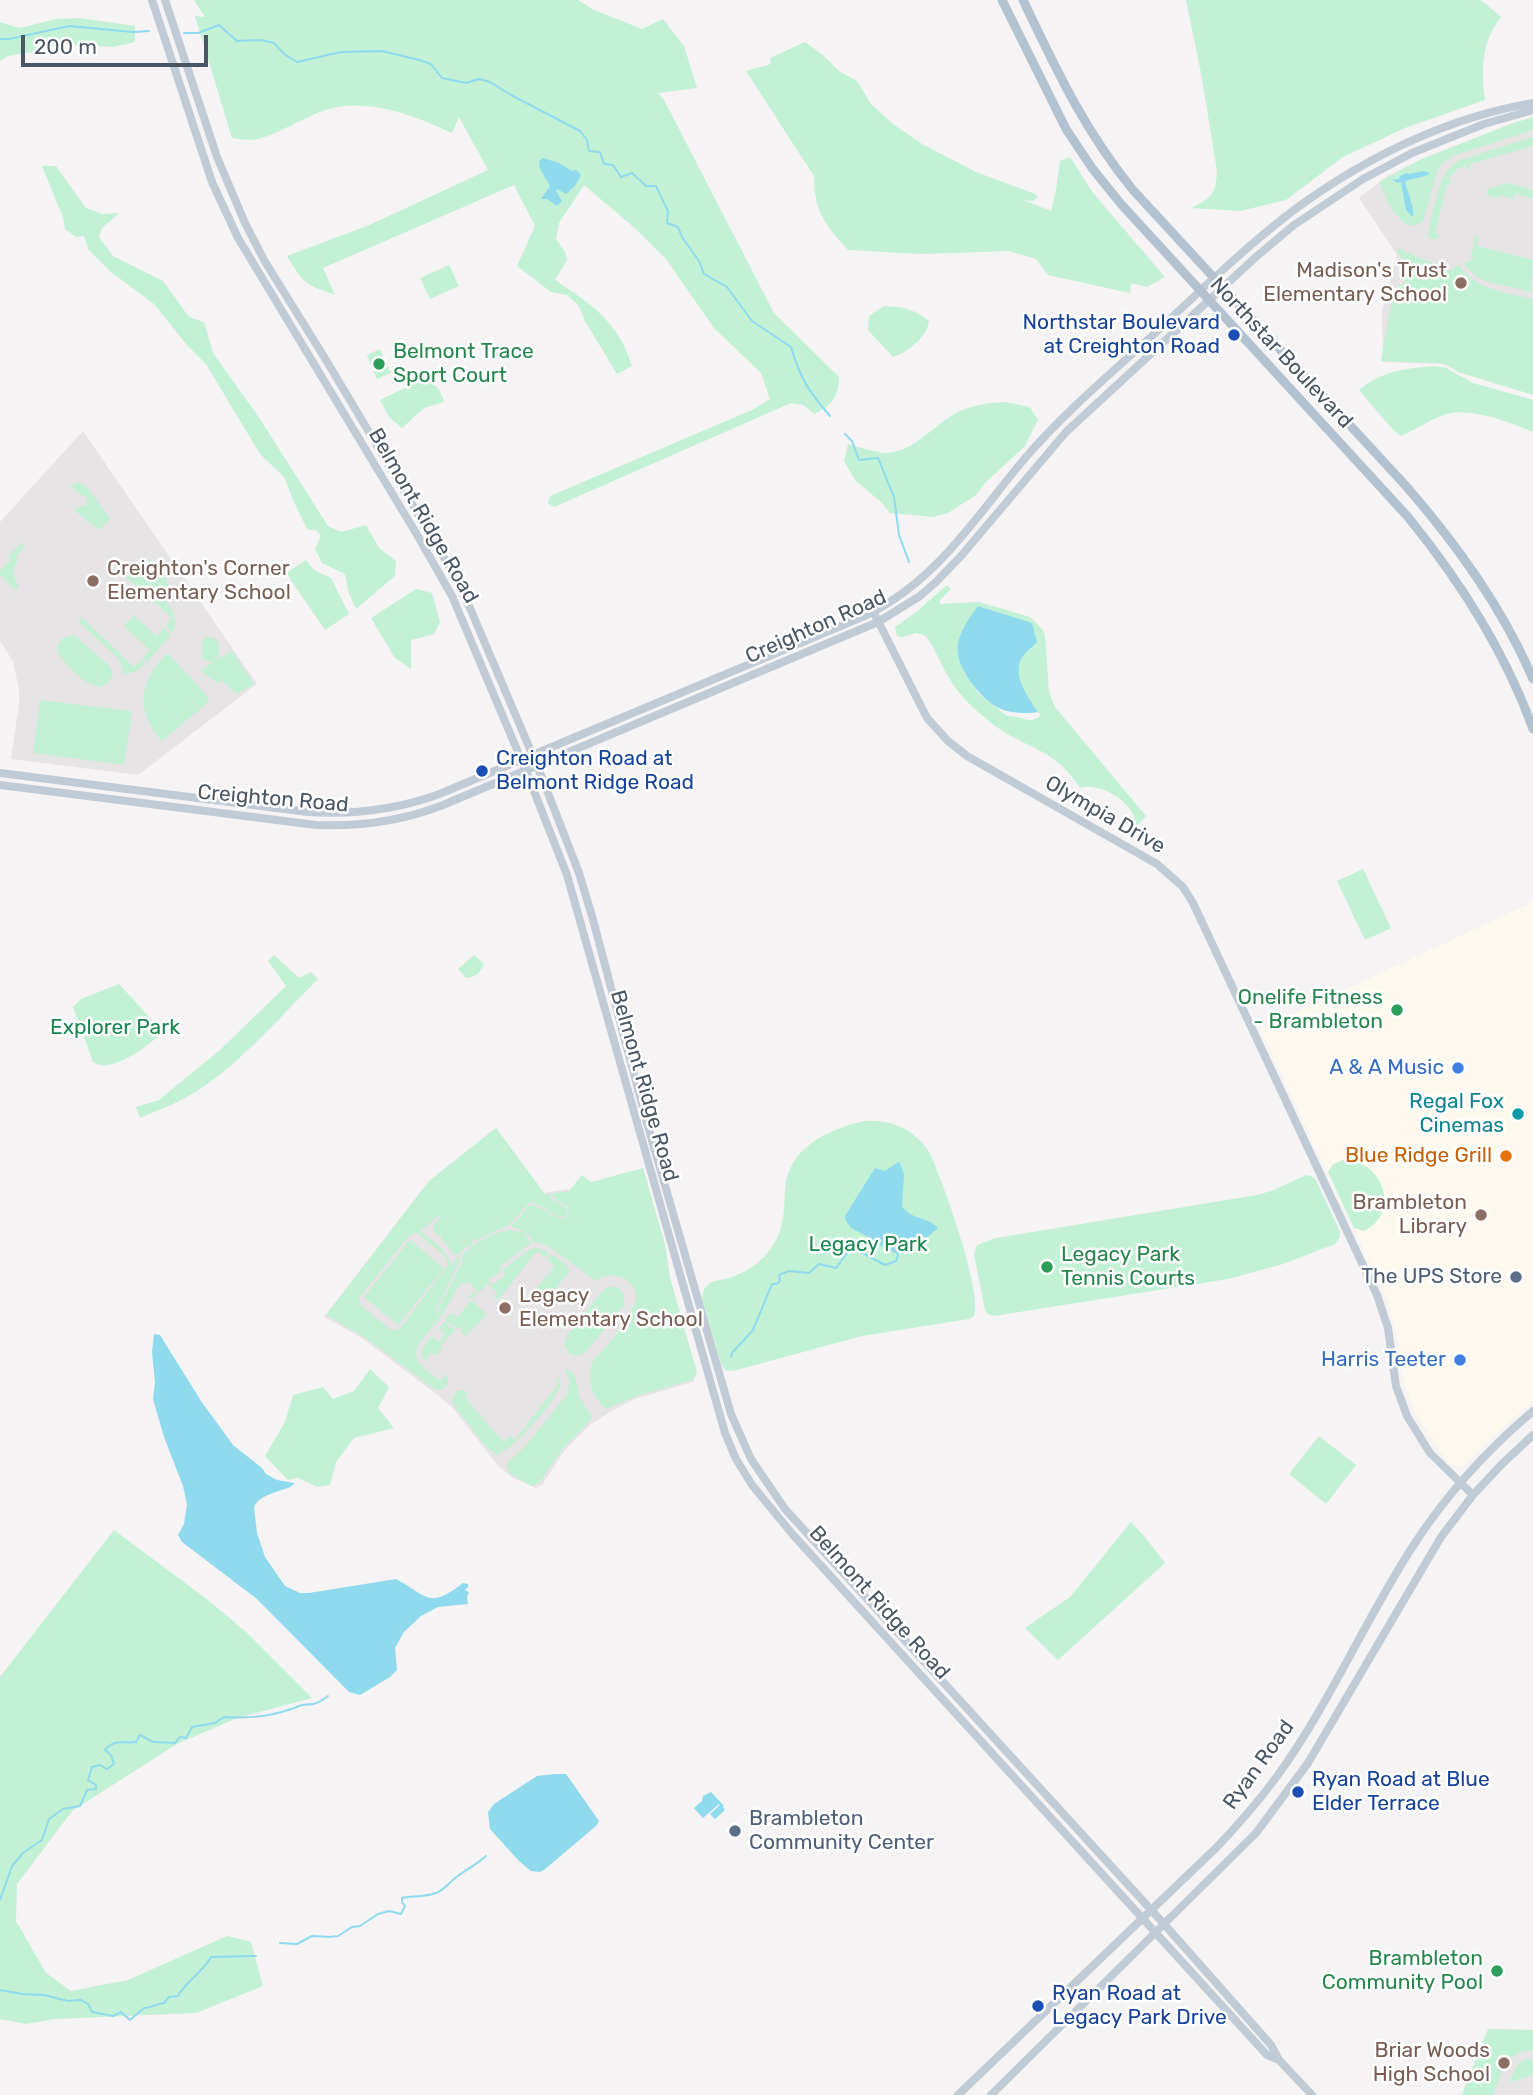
<!DOCTYPE html>
<style>
body{margin:0}
#map{position:relative;width:1533px;height:2095px;overflow:hidden;background:#f5f3f3;font-family:Rubik,sans-serif}
canvas{display:block}
.scale{position:absolute;left:21px;top:35px;width:187px;height:32px;box-sizing:border-box;border:4px solid #4a5661;border-top:0;padding-left:9px;font-size:21px;line-height:24px;white-space:nowrap;color:#4a5661;-webkit-text-stroke:5px #fff;paint-order:stroke}
</style>
<div id="map">
<canvas width="1533" height="2095"></canvas>
<div class="scale">200 m</div>
</div>
<script>
const g = document.querySelector('canvas').getContext('2d');
g.lineJoin = 'round';
function fillPath(path, color) { g.fillStyle = color; g.fill(path, 'evenodd'); }
function trace(path, color, width, dash) { g.strokeStyle = color; g.lineWidth = width; g.lineCap = dash ? 'butt' : 'round'; g.setLineDash(dash || []); g.stroke(path); }
function label(font, color, halo, rows, align = 'center') {
  g.font = font + ' Rubik,sans-serif'; g.lineWidth = 5; g.setLineDash([]); g.textBaseline = 'middle'; g.strokeStyle = halo; g.fillStyle = color; for (const [text, x, y, turn = 0] of rows) {
    g.save(); g.translate(x, y); g.rotate((+turn || 0) * Math.PI / 180); g.textAlign = isNaN(turn) ? turn : align; if (halo) g.strokeText(text, 0, 0); g.fillText(text, 0, 0); g.restore();
  }
}
const commercial = new Path2D(`
 M1533,902V1401L1489,1441L1468,1462L1464,1465L1455,1466L1451,1464L1439,1451L1413,1409L1403,1378L1395,1330L1389,1304L1260,1029Z`);
const education = new Path2D(`
 M1533,117V394L1459,372L1443,364L1383,362L1382,311L1397,255L1359,198L1387,176L1422,159L1511,124Z
 M83,431L257,684L138,775L11,759L19,704V689L13,662L0,640V522Z
 M496,1128L544,1193L567,1189L577,1198L643,1168L665,1245L670,1278L697,1373L693,1382L635,1399L617,1408L591,1424L565,1450L542,1485L536,1488L513,1478L498,1466L453,1408L436,1394L362,1338L324,1317L429,1181Z
 M1488,2029L1533,2030V2095H1462Z`);
const green = new Path2D(`
 M194,0H578L594,10L642,29L663,19L684,46L697,88L658,93L663,98L774,313L839,377C838,398 832,405 814,414L803,405L791,403L554,507L548,503L550,496L752,410L770,399L761,373L714,328L666,259L636,229L584,185L559,223L556,239L565,252L567,260L555,280C592,305 618,321 632,366L617,374L585,321L578,305L567,295L551,292L517,266L535,226L514,185L323,268L335,295C304,284 304,284 287,256L367,226L488,170L459,117L452,133C412,115 367,96 322,111C301,119 280,133 258,139C250,141 240,139 232,138L195,16L205,17Z
 M1186,0H1481L1501,17C1481,43 1481,69 1485,100L1405,128L1343,157L1286,200L1240,211L1192,208C1212,197 1216,194 1217,171L1201,73Z
 M79,18L135,26V42L113,47L58,44L38,51L8,56L0,61V22L19,28L57,19Z
 M805,42L823,55L839,71L857,81L871,104L893,124L922,144L976,172L1035,194L1038,197L1033,201L1023,200L1051,211L1056,190L1060,161L1070,157L1093,193L1165,277L1147,287L1131,283L1130,293L1048,275L1036,259L1009,251L922,254L848,250C825,225 814,211 814,176L746,71L771,64L770,58Z
 M1533,117V130L1452,156L1441,165L1437,172L1423,221C1401,238 1386,198 1379,182L1422,159L1511,124Z
 M1533,137V146L1470,164V170L1467,169L1466,166L1457,169L1448,179L1453,183L1447,184L1435,233L1440,236L1436,240L1429,238L1428,234C1434,211 1437,171 1460,160Z
 M42,166H56L86,208L102,214L119,213L102,228L99,237L113,256L163,281L189,317L204,322L213,353L260,419L328,526L341,532L366,525L379,548L396,561L395,576L356,609L349,594L345,574L322,563L315,549L321,536L317,531L307,529L293,500L284,477L260,454L206,364L187,345L154,304L111,272L88,249L84,236L76,237L65,229L63,217Z
 M1507,183L1533,190V198L1515,194L1513,199L1500,195L1498,198L1487,195L1488,189Z
 M1476,236H1479L1477,246L1533,260L1531,293C1508,282 1482,290 1464,263L1474,259V258L1471,257Z
 M1399,248L1421,259L1440,265L1439,267L1452,271L1454,268L1459,265C1478,291 1504,292 1533,299V395L1458,372L1448,365L1441,363L1381,361L1389,314L1398,287L1405,282L1408,266L1396,250Z
 M449,265L459,286L430,299L420,278Z
 M884,306C902,307 915,309 929,321C927,337 908,352 893,357L868,330L869,316Z
 M380,349L391,373L377,379L367,355Z
 M1434,366L1446,368L1473,383L1533,400V432C1512,423 1470,407 1447,414C1431,419 1417,429 1401,436L1394,431L1359,390C1383,370 1405,369 1434,366Z
 M422,377C433,381 442,391 444,402L424,408L402,428L389,417L380,400L411,385L412,381Z
 M1004,402L1030,407L1038,420L1025,446L985,483L976,495L948,513L933,517L890,513L882,503L855,480L844,461L848,444C859,447 873,452 885,453C913,453 934,425 956,413C972,405 986,403 1004,402Z
 M78,482L87,487L110,519L99,530L75,511L77,507L87,505L85,495H81L71,486Z
 M22,543L28,549L24,547L16,557L18,560C12,570 12,577 19,586L12,593L14,589L1,576L0,577V570L11,560L8,556Z
 M151,559L170,586L161,593C170,607 179,616 173,633L166,626L172,618L126,577L130,573L134,576L143,567L142,564Z
 M306,560L314,570L331,578L349,614L325,630L286,573Z
 M947,585L951,589L939,601L941,604L979,602L1030,617L1043,630L1045,636L1049,692L1055,707L1146,816L1136,827C1135,823 1135,819 1134,816C1126,798 1098,782 1080,788C1054,746 1023,749 990,722C975,710 959,695 949,678C941,664 935,649 926,636L917,633L902,637L897,636L895,627L915,613ZM1032,648C1029,651 1025,652 1022,656C1010,672 1030,704 1041,715C1031,726 1020,715 1007,716L980,695L964,672Z
 M416,589L432,593L440,622L434,634L411,640V669L395,658L371,618Z
 M134,615L156,636L164,628L171,635L147,662L143,658L150,650L124,626Z
 M82,618L134,667L141,660L145,664L135,672L124,674L119,659L79,622Z
 M74,635L110,666L113,675C100,705 70,668 58,654L57,647L61,639Z
 M206,637H214L219,643V656L212,662L232,651L254,684L237,694L221,680L218,683L201,671L212,662L202,659V641Z
 M168,653L209,698L208,702L162,741C135,712 139,679 168,653Z
 M40,700L132,711L124,765L33,753Z
 M1363,869L1391,928L1365,940L1337,881Z
 M274,955L299,978L311,972L318,979C280,1017 232,1073 185,1098C171,1106 155,1111 140,1118L136,1107L159,1100L220,1050L286,986L268,961Z
 M474,955L484,964C480,973 476,977 466,978L458,969Z
 M119,984L163,1032C149,1045 111,1075 93,1062L73,1007L81,999Z
 M864,1121C890,1119 912,1128 928,1150C941,1175 983,1292 974,1316L969,1319L862,1336L733,1371L725,1370L721,1364L702,1298C703,1292 704,1287 709,1284C714,1280 723,1280 729,1278C745,1273 759,1264 769,1251C784,1232 784,1213 785,1190C787,1148 829,1129 864,1121Z
 M496,1128L544,1193L549,1194L552,1200L566,1207L567,1215L564,1217C549,1215 541,1202 529,1203L509,1225L477,1240L473,1239L472,1244L468,1248L451,1227L466,1247L461,1251L462,1253L455,1255L441,1239L443,1235C437,1237 432,1231 433,1225L441,1218L439,1215L420,1231C431,1240 450,1251 451,1266L458,1257L461,1258L436,1309V1312L440,1318C414,1350 403,1354 440,1381L445,1374L448,1379V1384L441,1390H436L364,1337L326,1315L429,1181ZM417,1233L446,1257L448,1265L402,1326L397,1330H391L360,1305L359,1298L407,1238L412,1234Z
 M1346,1159C1384,1163 1401,1213 1364,1231L1354,1228L1328,1172L1333,1164Z
 M643,1168L665,1245L670,1278L697,1373L692,1380L639,1395L606,1409C591,1397 586,1377 594,1360C609,1343 659,1295 623,1278C613,1273 604,1275 596,1281L548,1246L540,1243H533C528,1230 520,1231 511,1226L530,1205C538,1205 552,1216 563,1219L569,1215L568,1206L557,1201L551,1194L569,1191L582,1175L591,1182Z
 M1306,1175L1311,1176L1316,1180L1340,1232L1339,1239L1335,1244L1283,1264L1228,1279L994,1316L988,1314L985,1310L974,1254L977,1245L996,1238L1257,1195L1274,1190Z
 M508,1230L523,1232L531,1243L500,1266L502,1270L488,1280L492,1285L506,1275L503,1270L530,1249L538,1248L549,1253L545,1257L537,1251L498,1300L494,1297L497,1293L496,1291L485,1282L486,1285L480,1292L478,1291L471,1299L468,1297L476,1290L469,1281L466,1284L463,1282L458,1287L441,1317L438,1313V1308L462,1263L463,1254C476,1243 490,1233 508,1230Z
 M410,1240L444,1268L398,1325L364,1297Z
 M551,1254L568,1266L567,1268L570,1271L548,1298L536,1289L555,1266L547,1259Z
 M613,1286L619,1289L624,1294V1305L585,1353L578,1356L570,1354L564,1344L567,1335L604,1289Z
 M471,1300L487,1314L466,1336L460,1331L463,1328L461,1327L457,1329L445,1320L451,1313L457,1317Z
 M444,1322L455,1330L441,1345L443,1347L436,1355L431,1353L424,1361C419,1350 425,1345 432,1337L439,1342L445,1334L439,1328Z
 M370,1369L389,1387L378,1408L394,1428L354,1438L336,1462L330,1485L317,1487L298,1478L288,1480L265,1456L285,1422L293,1395L323,1387L333,1399L354,1391Z
 M568,1369L575,1376L579,1396L591,1415V1420L563,1448L539,1483L532,1486L510,1474L506,1464L524,1448L567,1395L570,1382L566,1371Z
 M558,1377L561,1384C554,1404 516,1445 498,1455L487,1448L455,1407L452,1399L457,1391L462,1390L467,1392L465,1397L481,1417L487,1415L483,1419L502,1440L504,1441L509,1436L515,1440L559,1383L556,1380Z
 M1319,1436L1356,1465L1326,1504L1289,1474Z
 M1131,1522L1144,1536L1165,1563L1058,1660L1025,1628L1070,1597Z
 M114,1530L208,1600L245,1631L312,1698L237,1718L177,1744L72,1811L17,1884L16,1921L46,1973L71,1991L128,1980L227,1936L251,1942L263,1986L196,2013L55,2019L26,2024L0,2019V1677Z
 M1488,2029L1533,2030V2051C1507,2048 1501,2076 1493,2095H1462Z
 M1526,2059L1533,2061V2075L1509,2083L1518,2064Z`);
const water = new Path2D(`
 M543,158L559,163L572,171L576,170L581,175L575,186L566,194L557,189L556,191L562,201L557,206L547,199H541L550,186L540,169L539,161Z
 M1424,171L1429,173L1428,175L1405,181C1407,191 1415,209 1413,217L1406,210L1401,182L1398,183L1392,180L1399,179L1400,176L1406,173L1409,174Z
 M978,606L1032,623L1037,642C1032,648 1024,653 1021,659C1013,677 1028,697 1038,712C1029,714 1010,713 1001,709C984,703 961,673 958,655C955,638 968,619 978,606Z
 M898,1162L900,1163L904,1174L902,1207C913,1220 928,1217 938,1228L923,1241L898,1254L883,1248L874,1240L851,1228L846,1221L845,1216C855,1200 865,1184 875,1168L885,1171Z
 M154,1334L160,1335L201,1401L233,1445L262,1468L266,1474L277,1480L294,1483V1484L290,1487C278,1492 259,1495 254,1507L257,1533L265,1557L285,1586L300,1593H309L396,1579C428,1596 428,1610 463,1583L468,1584V1587L465,1590L469,1592L467,1597L468,1604L438,1607L421,1616L404,1632L395,1648L397,1670L390,1677L360,1695L349,1692L257,1599L182,1542L178,1535L184,1524L187,1504L183,1486L164,1437L153,1399L155,1382L152,1352Z
 M555,1774H566L599,1821L596,1826L544,1870L540,1872L531,1871L519,1861L490,1829L488,1812L494,1804L537,1776Z
 M711,1792L724,1806L723,1807L725,1810L715,1819L710,1814L720,1805L719,1804L703,1818L694,1808L702,1801L703,1796Z`);
const stream = new Path2D(`
 M184,33H198L219,25L237,41L261,40L274,43L284,54L297,62L341,52L382,51L419,60L431,64L442,78L466,83L479,79L490,82L511,95L580,131L587,140L589,151L600,152L604,164L613,165L621,177L632,173L646,186H656L668,211L667,223L678,227L682,237L699,261L704,274L727,287L752,321L791,347C800,378 809,392 830,416
 M0,39H9L69,26L133,32L149,31
 M845,434L852,441L859,460L878,458L894,497L899,535L909,562
 M731,1357L732,1353L753,1330L772,1284H777L780,1281L779,1275L789,1271L809,1273L819,1264L836,1268L848,1252L857,1250L885,1265L896,1261L898,1254
 M0,1900L12,1866L23,1853L42,1840L49,1819L63,1809L80,1806L87,1790L96,1789V1785L88,1780L92,1767L100,1765L107,1769L114,1764L111,1755L105,1750C115,1738 123,1744 136,1742L140,1735L153,1742L175,1743L180,1737L186,1738L192,1727L215,1723L224,1717C252,1719 275,1716 302,1705C306,1704 309,1705 313,1704C318,1703 324,1699 328,1696
 M280,1943L297,1944L312,1936L330,1937L338,1936L352,1927L360,1926L378,1914L389,1911L401,1914L405,1906L402,1902V1898C413,1896 425,1897 436,1893C445,1890 450,1881 458,1876C467,1869 476,1865 486,1856
 M0,1990L22,1994L44,1995L68,2001L81,2000L88,2004L92,2012L113,2016L121,2012L130,2020L144,2008C151,2008 156,2004 164,2003L169,1997L178,1996C186,1981 203,1972 211,1957L256,1956`);
const secondary = new Path2D(`
 M152,0L212,182L238,238L419,538L452,596L526,771L567,875L725,1433L736,1459L752,1485L794,1536L1267,2055L1279,2060
 M165,0L217,157L245,223L264,260L326,360L452,571L470,608L541,775L579,873L592,916L647,1123L731,1414L751,1459L785,1509L1164,1924L1271,2045L1279,2060L1312,2095
 M876,617L927,718L948,741L967,756L1157,864L1183,887L1193,903L1377,1295L1388,1328L1396,1386L1407,1416L1430,1453L1473,1495
 M0,773L308,812C353,815 394,810 437,795L867,615C939,579 976,516 1026,457C1064,413 1109,375 1152,336C1198,293 1244,248 1294,210C1365,158 1446,118 1533,103
 M0,785L316,825C360,827 402,821 443,805L878,622L920,596L936,582L961,556L1066,432L1257,256L1294,225L1363,179L1412,153L1484,124L1533,110
 M958,2095L1216,1848C1238,1825 1259,1801 1278,1775C1330,1703 1365,1620 1413,1546C1446,1495 1487,1450 1533,1411
 M991,2095L1256,1833L1308,1763L1441,1537L1473,1495L1501,1465L1533,1435`);
const primary = new Path2D(`
 M1002,0L1066,129L1092,168L1121,204L1408,517C1460,581 1505,651 1533,729
 M1023,0C1056,69 1084,130 1133,190L1406,486C1457,545 1502,607 1533,679`);
const markers = [
 [1461,283,7,"#8d6e63"],
 [1234,335,7,"#1a4fb4"],
 [379,364,7,"#2e9e5b"],
 [93,581,7,"#8d6e63"],
 [482,771,7,"#1a4fb4"],
 [1397,1010,7,"#2e9e5b"],
 [1458,1068,7,"#3f7fe0"],
 [1518,1114,7,"#0f9aa8"],
 [1506,1156,7,"#e8710a"],
 [1481,1215,7,"#8d6e63"],
 [1047,1267,7,"#2e9e5b"],
 [1516,1277,7,"#5c6f8a"],
 [505,1308,7,"#8d6e63"],
 [1460,1360,7,"#3f7fe0"],
 [1298,1792,7,"#1a4fb4"],
 [735,1831,7,"#5c6f8a"],
 [1497,1971,7,"#2e9e5b"],
 [1038,2006,7,"#1a4fb4"],
 [1504,2063,7,"#8d6e63"]
];
const educationNames = [
 ["Madison's Trust",1447,271],
 ["Elementary School",1447,295],
 ["Creighton's Corner",107,569,"left"],
 ["Elementary School",107,593,"left"],
 ["Brambleton",1467,1203],
 ["Library",1467,1227],
 ["Legacy",519,1296,"left"],
 ["Elementary School",519,1320,"left"],
 ["Briar Woods",1490,2051],
 ["High School",1490,2075]
];
const transitNames = [
 ["Northstar Boulevard",1220,323,"right"],
 ["at Creighton Road",1220,347,"right"],
 ["Creighton Road at",496,759],
 ["Belmont Ridge Road",496,783],
 ["Ryan Road at Blue",1312,1780],
 ["Elder Terrace",1312,1804],
 ["Ryan Road at",1052,1994],
 ["Legacy Park Drive",1052,2018]
];
const leisureNames = [
 ["Belmont Trace",393,352],
 ["Sport Court",393,376],
 ["Onelife Fitness",1383,998,"right"],
 ["- Brambleton",1383,1022,"right"],
 ["Legacy Park",1061,1255],
 ["Tennis Courts",1061,1279],
 ["Brambleton",1483,1959,"right"],
 ["Community Pool",1483,1983,"right"]
];
const streetNames = [
 ["Northstar Boulevard",1281,353,47],
 ["Belmont Ridge Road",423,516,60],
 ["Creighton Road",816,627,-24],
 ["Creighton Road",273,799,5],
 ["Olympia Drive",1105,815,30],
 ["Belmont Ridge Road",644,1086,74],
 ["Belmont Ridge Road",879,1603,48],
 ["Ryan Road",1259,1765,-54]
];
const parkNames = [
 ["Explorer Park",115,1028],
 ["Legacy Park",868,1245]
];
const shopNames = [
 ["A & A Music",1444,1068],
 ["Harris Teeter",1446,1360]
];
const cultureNames = [
 ["Regal Fox",1504,1102],
 ["Cinemas",1504,1126]
];
const foodNames = [
 ["Blue Ridge Grill",1492,1156]
];
const serviceNames = [
 ["The UPS Store",1502,1277],
 ["Brambleton",749,1819,"left"],
 ["Community Center",749,1843,"left"]
];
fillPath(commercial, '#fdf9ef');
fillPath(education, '#e6e4e5');
fillPath(green, '#c3f1d5');
fillPath(water, '#90daee');
trace(stream, '#90daee', 2);
trace(secondary, '#c1cbd6', 8);
trace(primary, '#b3c2d1', 9);
for (const [x, y, r, color] of markers) { const dot = new Path2D(); dot.arc(x, y, r, 0, 2 * Math.PI); g.fillStyle = color; g.fill(dot); trace(dot, '#fff', 2.5); }
label('21px', '#785e54', '#fff', educationNames, 'right');
label('21px', '#164399', '#fff', transitNames, 'left');
label('21px', '#27864d', '#fff', leisureNames, 'left');
label('21px', '#4a5661', '#fff', streetNames);
label('21px', '#17864f', '#fff', parkNames);
label('21px', '#366cbe', '#fff', shopNames, 'right');
label('21px', '#0d838f', '#fff', cultureNames, 'right');
label('21px', '#c56008', '#fff', foodNames, 'right');
label('21px', '#4e5e75', '#fff', serviceNames, 'right');
</script>
